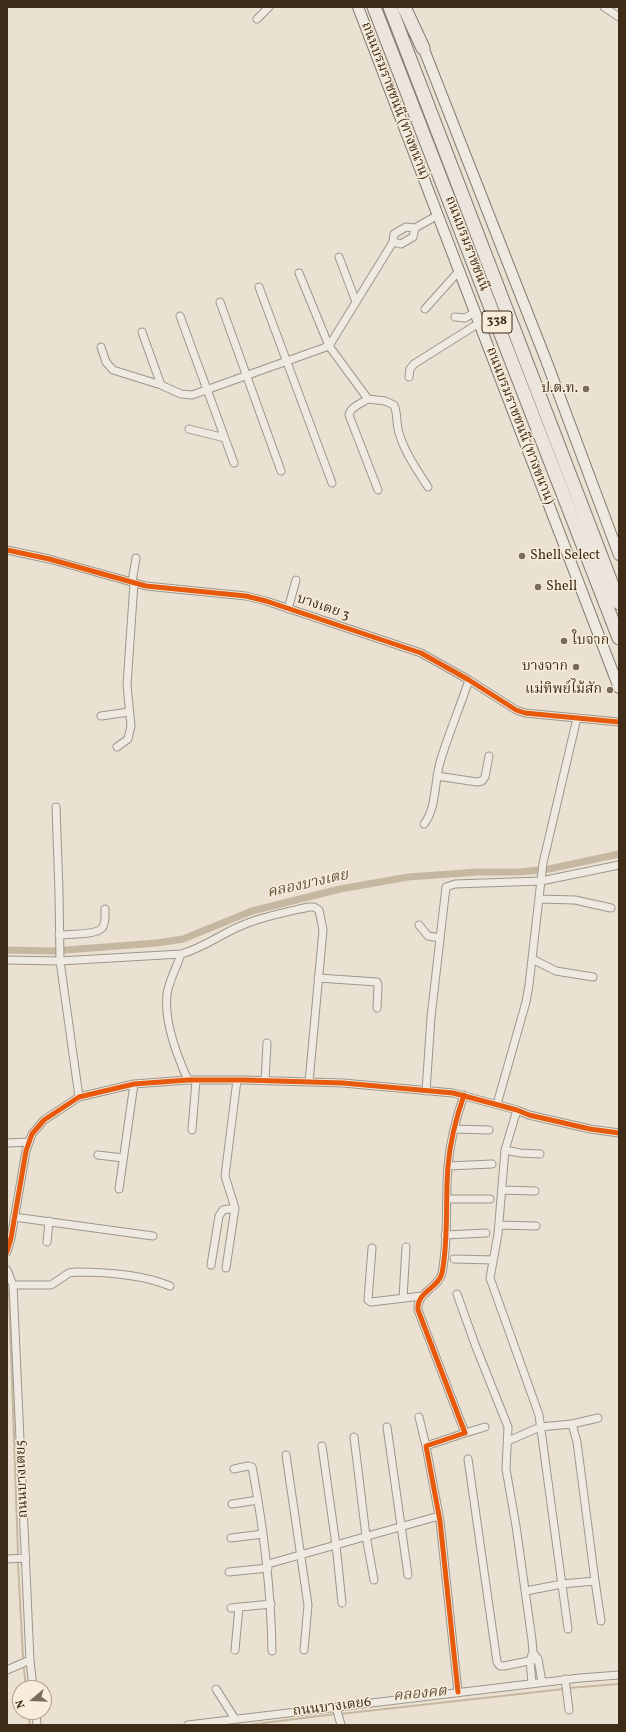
<!DOCTYPE html>
<meta charset="utf-8">
<style>
body{margin:0}
#map{position:relative;width:626px;height:1732px;overflow:hidden;background:#eae1d2;font-family:Vollkorn,serif}
canvas{display:block}
.frame{position:absolute;inset:0;border:8px solid #3e2c19;pointer-events:none}
.north{position:absolute;left:12px;top:1680px;width:40px;height:40px;box-sizing:border-box;background:#f8eddb;border:1px solid #aea08d;border-radius:50%;rotate:251deg;font-size:11px;font-weight:700;line-height:16px;text-align:center;color:#3e2c19}
.north::after{content:'';display:block;margin:auto;width:14px;height:18px;background:#7a6b5a;clip-path:polygon(50% 0,100% 100%,50% 72%,0 100%)}
</style>
<div id="map">
<canvas width="626" height="1732"></canvas>
<div class="frame"></div>
<div class="north">N</div>
</div>
<script>
const g = document.querySelector('canvas').getContext('2d');
g.lineJoin = 'round';
function trace(path, color, width, dash) { g.strokeStyle = color; g.lineWidth = width; g.lineCap = dash ? 'butt' : 'round'; g.setLineDash(dash || []); g.stroke(path); }
function label(font, color, halo, rows, align = 'center') {
  g.font = font + ' Vollkorn,"Noto Serif Thai",serif'; g.lineWidth = 3; g.setLineDash([]); g.textBaseline = 'middle'; g.strokeStyle = halo; g.fillStyle = color; for (const [text, x, y, turn = 0] of rows) {
    g.save(); g.translate(x, y); g.rotate((+turn || 0) * Math.PI / 180); g.textAlign = isNaN(turn) ? turn : align; if (halo) g.strokeText(text, 0, 0); g.fillText(text, 0, 0); g.restore();
  }
}
const stream = new Path2D(`
 M7,1285L9,1295L18,1553
 M18,1564L23,1657
 M24,1669L26,1688
 M568,1688L619,1684
 M28,1712L30,1725
 M340,1714L564,1689
 M248,1725L335,1714`);
const canal = new Path2D(`
 M7,950L53,951L157,943L183,939L252,911L340,889L408,877L478,872H519L549,869L619,854`);
const street = new Path2D(`
 M604,7L619,17
 M257,19L269,7
 M393,242L401,244L413,237L415,228
 M339,257L356,302
 M299,273L329,346L368,399C362,403 350,407 349,415L378,490
 M259,287L332,483
 M220,302L281,471
 M425,309L459,271
 M180,316L234,463
 M455,317L465,318L475,312
 M142,332L161,385
 M101,347L106,362L113,370L161,385L181,394L192,395L329,346L393,242L394,234L406,227L415,228L438,215
 M409,377L410,369L414,364L479,323
 M368,399L385,401L394,405C398,414 396,424 399,433C405,453 417,470 428,487
 M189,429L225,438
 M7,550L49,559L146,586L246,596L266,601L421,653L469,680L516,710L525,713L619,722
 M132,582L136,558
 M288,609L296,580
 M101,716L129,712
 M117,747L128,739L131,726L127,685L134,583
 M437,776L477,782L482,781L485,777L489,756
 M56,807L59,892L60,961L181,954C204,948 222,933 243,925C264,916 287,912 309,907H314L319,910L323,930L309,1082
 M424,824C437,808 434,780 441,759C449,733 460,707 469,680
 M539,899L575,900L611,908
 M419,925L428,936L440,938
 M59,935C69,934 97,935 102,928C106,923 105,915 105,909
 M181,954C177,967 169,980 167,994C164,1021 177,1056 188,1080
 M532,959L556,971L593,977
 M7,960L60,961L79,1097
 M318,978L377,982L378,985L377,1008
 M265,1081L267,1043
 M426,1091L431,1017L446,887L455,884L541,881L619,865
 M497,1104L526,1002L529,985L543,863L577,718
 M517,1110L505,1150L498,1234L490,1278L539,1415L568,1629
 M454,1129L489,1130
 M192,1130L196,1080
 M7,1143L28,1142
 M505,1150L520,1153L540,1154
 M98,1155L123,1158
 M448,1166L492,1164
 M119,1189L134,1084
 M502,1190L535,1191
 M447,1199H490
 M14,1217L153,1236
 M499,1225L536,1226
 M445,1235L486,1233
 M47,1242L49,1221
 M372,1248L368,1300L371,1302L422,1296
 M7,1252L11,1238L26,1151L32,1134L44,1120L79,1097L134,1084L188,1080H244L343,1083L453,1093L517,1110L529,1115L590,1129L619,1133
 M454,1259L493,1260
 M211,1265L219,1216L223,1210L235,1208
 M226,1268L235,1208L225,1176L237,1080
 M7,1270L13,1285L30,1660L33,1688
 M13,1285H51L69,1273L76,1272C107,1272 141,1274 170,1286
 M457,1294L476,1347L508,1427L506,1469L516,1526L532,1640L533,1652L530,1660L532,1683
 M403,1298L406,1247
 M419,1417L426,1446
 M387,1427L408,1575
 M465,1433L485,1427
 M354,1437L366,1536L374,1580
 M508,1441L540,1427L572,1424L598,1418
 M322,1446L336,1545L342,1603
 M286,1455L308,1605L304,1650
 M468,1459L497,1662L500,1666H504L538,1659
 M234,1469L248,1466L252,1467L253,1472C264,1531 271,1590 272,1651
 M232,1504L258,1500
 M231,1538L263,1534
 M7,1559L26,1558
 M268,1564L439,1516
 M229,1572L268,1568
 M595,1581L601,1621
 M526,1591L562,1584L595,1581L577,1442L572,1424
 M231,1608L271,1604
 M235,1650L239,1607
 M535,1655L538,1659L542,1682
 M7,1670L30,1660
 M565,1679L569,1710
 M216,1689L235,1719
 M458,1692L440,1521L426,1446L465,1433L418,1310C416,1292 439,1288 442,1273C449,1238 445,1201 448,1166C450,1142 456,1118 464,1095
 M336,1707L341,1725
 M36,1712L37,1725
 M188,1725L580,1678L619,1675`);
const secondary = new Path2D(`
 M358,7L619,688
 M421,42L546,360L619,555`);
const highway = new Path2D(`
 M374,7L619,638
 M390,7L619,603
 M404,7L423,48`);
const cycleway = new Path2D(`
 M7,550L49,559L146,586L246,596L266,601L421,653L469,680L516,710L525,713L619,722
 M7,1252L11,1238L26,1151L32,1134L44,1120L79,1097L134,1084L188,1080H244L343,1083L453,1093L517,1110L529,1115L590,1129L619,1133
 M458,1692L440,1521L426,1446L465,1433L418,1310C416,1292 439,1288 442,1273C449,1238 445,1201 448,1166C450,1142 456,1118 464,1095`);
const markers = [
 [586,389,4,"#7a6b5a"],
 [522,556,4,"#7a6b5a"],
 [538,587,4,"#7a6b5a"],
 [564,641,4,"#7a6b5a"],
 [576,667,4,"#7a6b5a"],
 [610,690,4,"#7a6b5a"]
];
const shields = [
 [497,322,30]
];
const shieldNames = [
 ["338",497,322]
];
const streetNames = [
 ["ถนนบรมราชชนนี (ทางขนาน)",394,101,69],
 ["ถนนบรมราชชนนี",466,244,69],
 ["ถนนบรมราชชนนี (ทางขนาน)",519,426,69],
 ["บางเตย 3",323,608,19],
 ["ถนนบางเตย5",23,1479,-92],
 ["ถนนบางเตย6",332,1708,-7]
];
const poiNames = [
 ["ป.ต.ท.",578,389],
 ["Shell Select",530,556,"left"],
 ["Shell",546,587,"left"],
 ["ใบจาก",572,641,"left"],
 ["บางจาก",568,667],
 ["แม่ทิพย์ไม้สัก",602,690]
];
const waterNames = [
 ["คลองบางเตย",308,885,-13],
 ["คลองคต",420,1695,-6]
];
trace(stream, '#c6b7a1', 2);
trace(canal, '#c6b7a1', 7);
trace(street, '#9e968c', 9);
trace(secondary, '#857d73', 12);
trace(highway, '#857d73', 15);
trace(street, '#eeeae1', 7);
trace(secondary, '#eeeae1', 10);
trace(highway, '#ebe5dd', 13);
trace(cycleway, '#e8590c', 5);
for (const [x, y, r, color] of markers) { const dot = new Path2D(); dot.arc(x, y, r, 0, 2 * Math.PI); g.fillStyle = color; g.fill(dot); trace(dot, '#f8eddb', 1.5); }
for (const [x, y, w] of shields) { const box = new Path2D(); box.roundRect(x - w / 2, y - 11, w, 22, 3); g.fillStyle = '#f8eddb'; g.fill(box); trace(box, '#3e2c19', 1); }
label('bold 13px', '#3e2c19', null, shieldNames);
label('14px', '#3e2c19', '#f8eddb', streetNames);
label('14px', '#3e2c19', '#f8eddb', poiNames, 'right');
label('italic 15px', '#62503c', '#f8eddb', waterNames);
</script>
